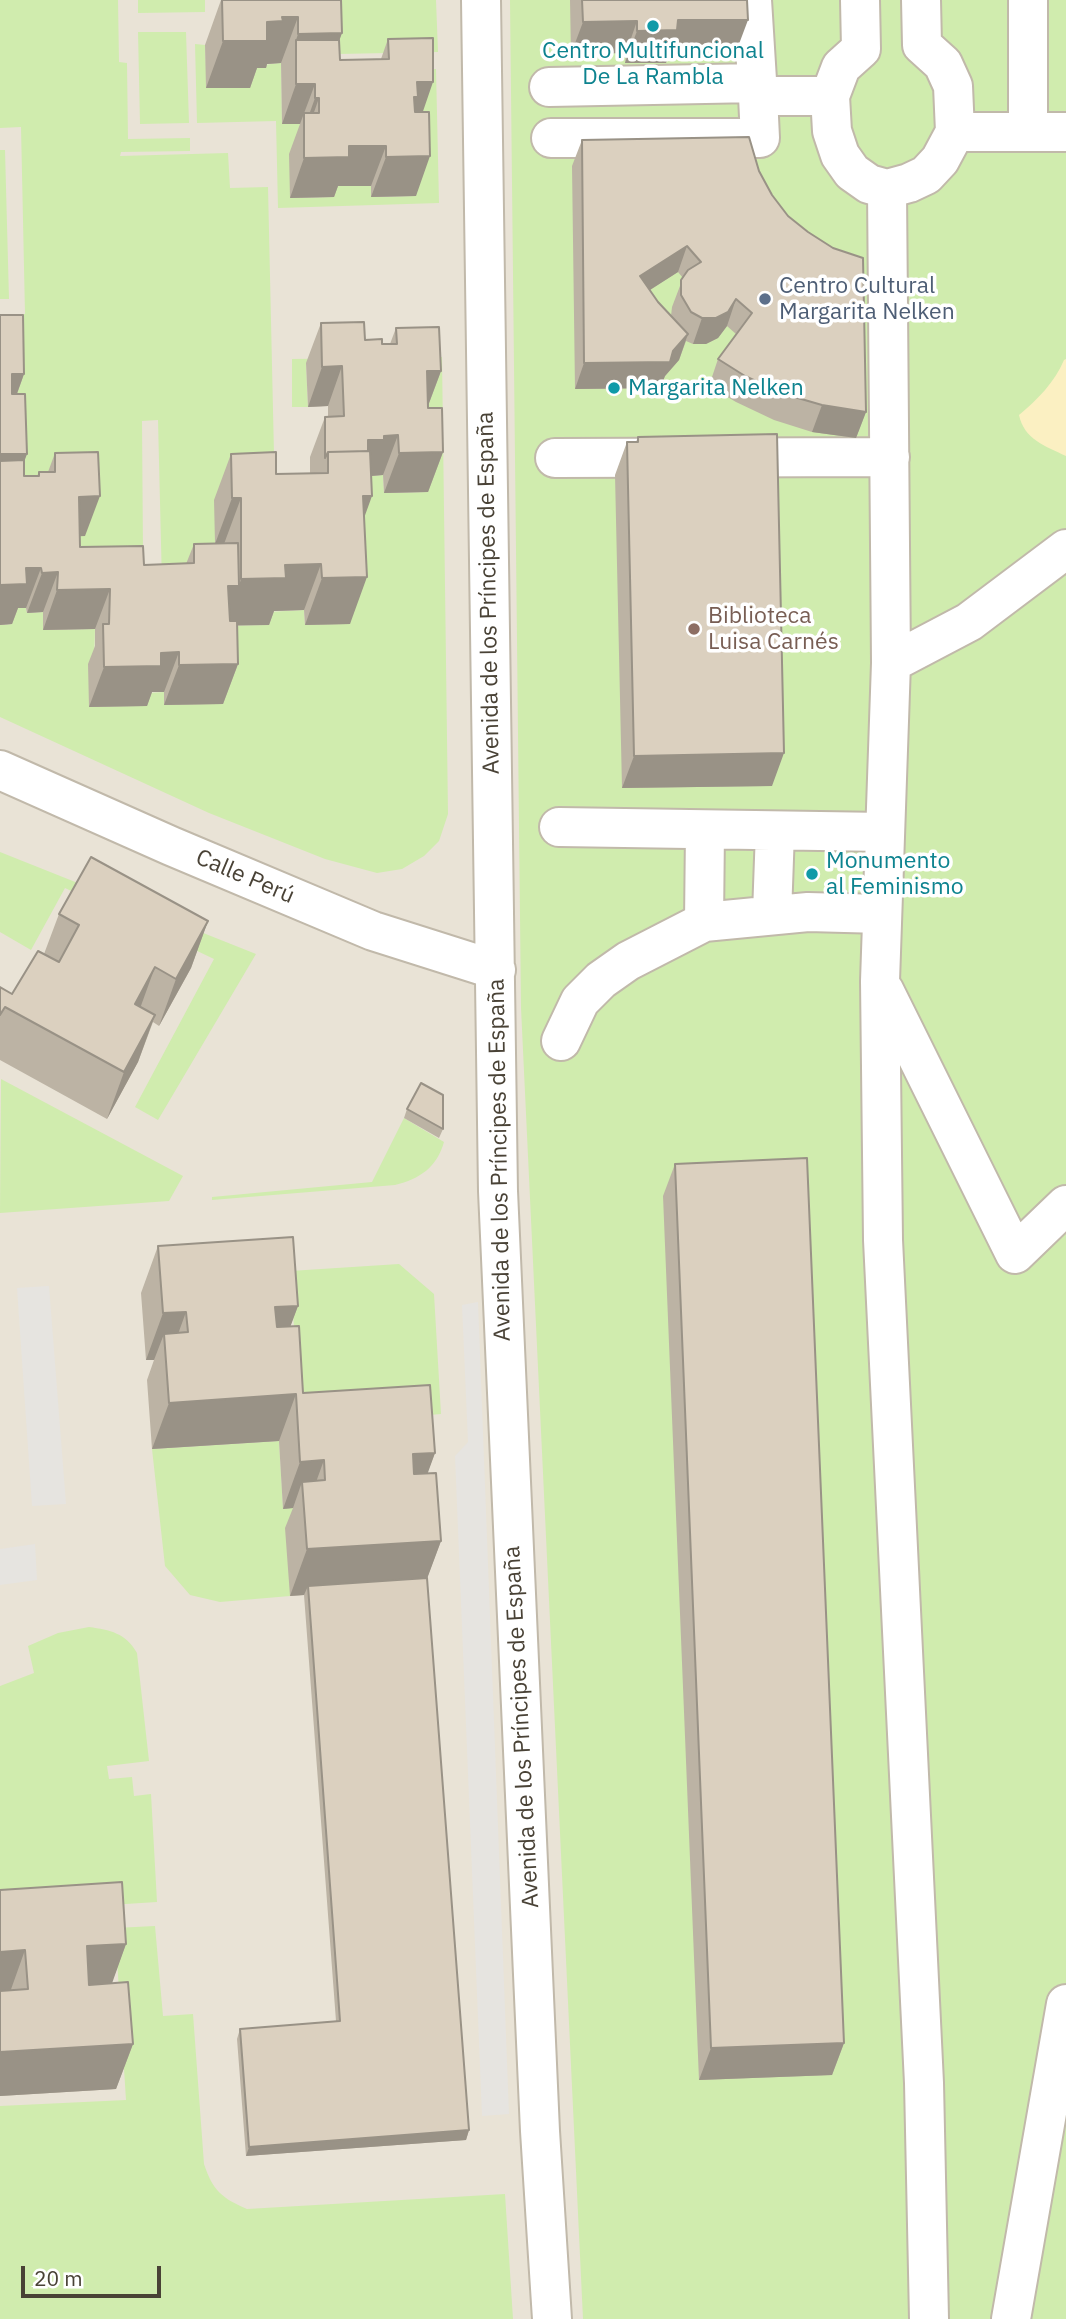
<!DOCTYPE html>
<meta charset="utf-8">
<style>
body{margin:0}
#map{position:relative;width:1066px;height:2319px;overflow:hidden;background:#f5f1e8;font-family:"IBM Plex Sans",sans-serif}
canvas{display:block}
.scale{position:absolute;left:21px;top:2266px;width:140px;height:32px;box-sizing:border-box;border:4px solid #494236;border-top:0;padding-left:9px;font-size:21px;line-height:24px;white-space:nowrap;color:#494236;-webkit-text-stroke:5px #fff;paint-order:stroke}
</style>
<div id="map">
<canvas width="1066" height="2319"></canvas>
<div class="scale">20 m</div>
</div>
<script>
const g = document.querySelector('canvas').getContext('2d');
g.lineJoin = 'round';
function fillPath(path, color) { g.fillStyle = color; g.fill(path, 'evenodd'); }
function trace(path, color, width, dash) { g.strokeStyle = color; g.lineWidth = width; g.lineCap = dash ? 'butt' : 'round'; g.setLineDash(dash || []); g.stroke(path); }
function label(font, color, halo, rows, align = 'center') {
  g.font = font + ' "IBM Plex Sans",sans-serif'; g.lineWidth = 7; g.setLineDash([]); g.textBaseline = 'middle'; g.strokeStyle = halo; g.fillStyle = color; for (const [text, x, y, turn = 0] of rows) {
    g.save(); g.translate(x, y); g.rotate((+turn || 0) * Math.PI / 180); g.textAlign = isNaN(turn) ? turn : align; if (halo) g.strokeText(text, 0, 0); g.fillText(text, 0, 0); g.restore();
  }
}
const residential = new Path2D(`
 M0,0H1066V2319H0Z`);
const green = new Path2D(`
 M0,0H118L119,62L127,63L128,139L190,138V151L121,152L120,156L228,153L230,188L268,187L275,499L162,584L158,420L142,421L143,553L65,556L0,440V315L25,314L21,127L0,128Z
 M138,0H205V12L138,13Z
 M310,0H436L438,52L338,54Z
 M510,0H1066V2319H583L521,1008Z
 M138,32H186L189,123L140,124Z
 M195,44L205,45L207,88C231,77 254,64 281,63L282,124H300L290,198L334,197L335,186H371L372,197L415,196L419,70L436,69L439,203L278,208L276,121L197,123Z
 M0,150H5L9,299H0Z
 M442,357L448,814L439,841L424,856L402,869L377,873L325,859L209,813L0,717V625L12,624V608H26L27,613L43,612V630L95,629L94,664L147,693L164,692V705L213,626L269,625L268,612L304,610L305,625L369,476L383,475L384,493L428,492L306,364L308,407H292V359Z
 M0,852L256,954L158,1120L135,1107L214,959L65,888L31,950L0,932Z
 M1,1079L183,1176L169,1201L0,1213Z
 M404,1118L444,1142C437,1167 420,1179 395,1185L212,1200V1197L372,1182Z
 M399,1264L434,1294L441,1414L301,1426L290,1271Z
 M279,1441L283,1508L307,1507L290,1596L220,1602L190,1595L165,1566L152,1449Z
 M89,1627C110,1630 126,1633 137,1653L149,1761L107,1766L109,1779L132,1777L134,1796L151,1794L157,1902L0,1912V1686L34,1673L28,1646L58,1633Z
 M155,1926L163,2016L193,2014L204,2164C213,2191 222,2198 247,2209L505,2194L513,2319H0V2106L126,2100L115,1928Z`);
const sand = new Path2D(`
 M1066,359V456C1045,446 1024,439 1019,415C1037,400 1055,382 1064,360Z`);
const parking = new Path2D(`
 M49,1286L66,1504L32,1506L17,1288Z
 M478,1302L509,2114L482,2116L455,1456L468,1442L462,1305Z
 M35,1544L37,1580L0,1585V1549Z`);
const minor = new Path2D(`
 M481,0L498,1191L540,2131L552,2319
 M752,0L758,96
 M860,0L861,49L841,67L830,96L832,131L840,155L852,172L869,184L887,189L909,183L926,175L940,160L955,132L953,86L943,64L922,45L921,0
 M549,87L757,83
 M1028,131V0
 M955,132H1066
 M551,138H760L758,96H830
 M887,189L891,663L880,981L883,1240L924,2083L929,2319
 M555,458L890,457
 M891,663L969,622L1066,549
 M0,770L171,846L373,931L496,970
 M559,827L885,832
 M772,914L775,831
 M704,922L705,830
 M884,990L1015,1254L1066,1205
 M561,1041L580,1001L601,980L628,961L704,922L808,912L882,914
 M1011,2319L1066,2004`);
const wall = new Path2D(`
 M221,0H341L342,33L339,40L340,60L381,59L388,39L423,112L416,196L371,197V186H338L334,197L290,198L289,154L300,124H282L281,63L267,64L266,68H257L250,88H206L205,45Z
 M570,0H747L736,52L669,53L666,63H625L626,53L571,54Z
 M582,140L759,171L866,412L856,438L812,432L774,420L736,402L709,386L718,359L736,334L727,326L718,338L706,344H693L686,341L679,360L665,376L660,388L575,389L572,166ZM678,272L683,278L672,307L671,316L658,302L650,290Z
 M0,315L24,374L17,394L27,454L24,460V476H37L39,472H48L55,453L85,536H80V547L144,565L186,564L194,544L215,543L214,500L231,454L276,474L310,473V457L325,417H328V406L308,407L306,363L321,323L365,340L382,344H390L396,328L441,371L428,406L443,452L428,492L384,493L383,475L371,476L364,517L350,624L305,625L304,610L274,611L269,625H237L238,664L223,704L164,705V692H152L147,706L89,707L88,664L95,646V629L43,630V612L27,613L26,608H18L12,624L0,625Z
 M638,437L772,786L622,788L615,475L627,442H636Z
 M59,914L208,921L191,968L159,1026L153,1022L138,1062L107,1119L0,1060V987L12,994L44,954Z
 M407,1109L443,1129L439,1138L404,1118Z
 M675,1164L844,2043L832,2075L699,2080L663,1196Z
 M158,1246L298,1306L290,1326L303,1393L435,1453L427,1473L441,1541L427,1578L469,2130L466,2140L246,2156L237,2039L240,2029L336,2021L304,1595L290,1596L285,1528L293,1508L283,1509L279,1441L152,1449L147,1380L154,1360H146L141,1293Z
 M0,1890L126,1944L111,1984L133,2044L116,2089L0,2096Z`);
const shadedWall = new Path2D(`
 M282,17H298L281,63L267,64L266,68H257L250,88H206L223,41L267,22Z
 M678,20H748L736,52L669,53L666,63H625L637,31Z
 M637,21L626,53L571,54L583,22Z
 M342,33L325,80L296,40L298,34Z
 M417,82H433L419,123H408Z
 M296,84H315L300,124H282Z
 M315,98H319L305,138L304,129Z
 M349,146H386L371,186H338L334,197L290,198L304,158Z
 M430,156L416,196L371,197L386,157Z
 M687,246L678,272L631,302L640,276Z
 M736,299L727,326L718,338L706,344H693L702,318Z
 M688,334L679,360L665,376L660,388L575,389L584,363L673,351Z
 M342,366L328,406L308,407L322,367Z
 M427,371H441L426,411Z
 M12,374H24L7,421Z
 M822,405L866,412L856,438L812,432Z
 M398,435L383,475L371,476L319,498L368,440L384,436Z
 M443,452L428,492L384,493L399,453Z
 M0,454H27L10,500H0Z
 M100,496L85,536L64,537L79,497Z
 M363,496H372L355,543Z
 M232,498H241L224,544H215Z
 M321,564L304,610L274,611L269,625L213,626L228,586H239L241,579L285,565Z
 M26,568H41L26,608H18L12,624L0,625V585Z
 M58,572L43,612L27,613L42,573Z
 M367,577L350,624L305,625L322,578Z
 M110,589L95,629L43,630L57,590Z
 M179,652L164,692H152L147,706L89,707L104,667L161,653Z
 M238,664L223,704L164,705L179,665Z
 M784,753L772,786L622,788L634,756Z
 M208,921L191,968L159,1026L176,979Z
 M155,967L138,1014L135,1004Z
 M155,1015L138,1062L107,1119L124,1072Z
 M298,1306L281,1352L258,1354L275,1307Z
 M186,1312L169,1359L164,1334L154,1360H146L163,1313Z
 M296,1394L279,1441L152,1449L169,1403Z
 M435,1453L418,1500L396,1501L413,1454Z
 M324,1460L307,1507L302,1482L293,1508L283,1509L300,1462Z
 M441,1541L424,1587L308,1586L304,1595L290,1596L307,1549Z
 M126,1944L110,1989L71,1991L87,1946Z
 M25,1950L9,1995L0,1996V1952Z
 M844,2043L832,2075L699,2080L711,2048Z
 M133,2044L116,2089L0,2096V2052Z
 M469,2130L466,2140L246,2156L249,2147Z`);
const building = new Path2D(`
 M222,0H341L342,33L298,34V17H282L283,21L267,22V41H223Z
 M582,0H747L748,20H678L677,30L637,31V21L583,22Z
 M433,38V82H417L418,97H414L415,112H429L430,156L386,157V146H349V157L304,158V113H319V98H315V84H296V40H339L340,60L389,59L388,39Z
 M749,137L759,171L772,195L788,216L808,232L833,248L863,258L866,412L822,405L784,394L745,376L718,359L752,313L736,299L728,312L716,318H702L691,312L681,295V280L688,270L701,262L687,246L640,276L658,302L688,334L673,351L670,362L584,363L582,140Z
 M0,315H23L24,374H12V394H25L27,454H0Z
 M364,322L365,340L382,339V344H397L396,328L439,327L441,371H427L428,408H442L443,452L399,453L398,435L384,436V440H368V451L328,452L325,458V417L344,416L342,366L322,367L321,323Z
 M777,434L784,753L634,756L627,442H638V437Z
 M370,451L372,496H363L367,577L322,578L321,564L285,565L286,578L241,579V498H232L231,454L276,452V474L328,473V452Z
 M98,452L100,496L79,497L80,547L143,546L144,565L194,563V544L238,543L239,586H228L230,621H237L238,664L179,665V652L161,653V666L104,667L103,624H109L110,589L57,590L58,572L42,573L41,568H26L27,584L0,585V461L24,460V476H39V472H55V453Z
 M91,857L208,921L176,979L155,967L135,1004L155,1015L124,1072L5,1007L0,1015V987L12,994L38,951L59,962L79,925L59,914Z
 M421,1083L443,1095V1129L407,1109Z
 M807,1158L844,2043L711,2048L675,1164Z
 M293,1237L298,1306L275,1307L277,1327L299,1326L303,1393L430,1385L435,1453L413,1454L414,1474L436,1473L441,1541L307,1549L302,1482L325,1480L324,1460L300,1462L296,1394L169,1403L164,1334L188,1332L186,1312L163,1313L158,1246Z
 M427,1578L469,2130L249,2147L240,2029L340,2021L308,1586Z
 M122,1882L126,1944L87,1946L89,1985L128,1982L133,2044L0,2052V1991L28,1989L25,1950L0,1952V1890Z`);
const markers = [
 [653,26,7,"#0f9aa8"],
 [765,299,7,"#5c6f8a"],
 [614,388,7,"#0f9aa8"],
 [694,629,7,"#8d6e63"],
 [812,874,7,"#0f9aa8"]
];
const cultureNames = [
 ["Centro Multifuncional",653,51,"center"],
 ["De La Rambla",653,77,"center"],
 ["Margarita Nelken",628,388],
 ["Monumento",826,861],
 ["al Feminismo",826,887]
];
const serviceNames = [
 ["Centro Cultural",779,286],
 ["Margarita Nelken",779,312]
];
const streetNames = [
 ["Avenida de los Príncipes de España",489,593,-91],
 ["Calle Perú",245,877,23],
 ["Avenida de los Príncipes de España",500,1160,-91],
 ["Avenida de los Príncipes de España",522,1727,-93]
];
const educationNames = [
 ["Biblioteca",708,616],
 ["Luisa Carnés",708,642]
];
fillPath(residential, '#e9e3d6');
fillPath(green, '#d0ecae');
fillPath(sand, '#fbf0c2');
fillPath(parking, '#e6e4e0');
trace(minor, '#c1b9aa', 42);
trace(minor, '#fff', 38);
fillPath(wall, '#bcb3a4');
fillPath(shadedWall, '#999286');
fillPath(building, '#dbd0bf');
trace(building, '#999286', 2);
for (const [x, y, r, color] of markers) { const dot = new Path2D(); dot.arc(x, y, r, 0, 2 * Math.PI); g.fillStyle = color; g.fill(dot); trace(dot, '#fff', 2.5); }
label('23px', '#0d838f', '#fff', cultureNames, 'left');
label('23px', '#4e5e75', '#fff', serviceNames, 'left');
label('23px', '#494236', '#fff', streetNames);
label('23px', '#785e54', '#fff', educationNames, 'left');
</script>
